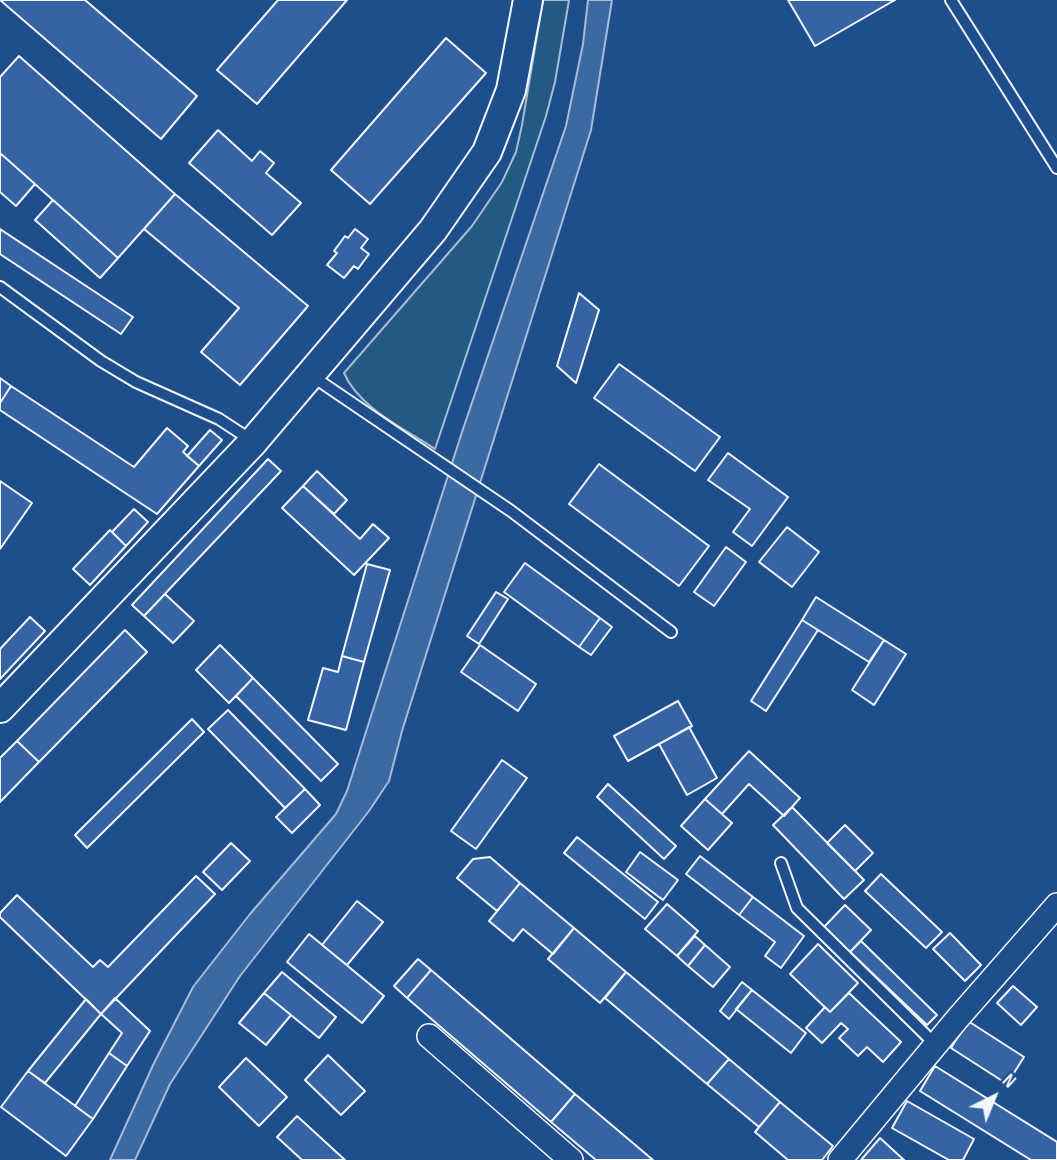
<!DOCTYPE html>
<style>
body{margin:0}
#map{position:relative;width:1057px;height:1160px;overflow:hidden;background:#1f4e8c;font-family:"Sofia Sans Condensed",sans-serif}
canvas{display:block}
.north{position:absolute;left:959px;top:1062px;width:70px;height:70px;-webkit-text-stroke:5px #1f4e8c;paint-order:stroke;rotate:43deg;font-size:19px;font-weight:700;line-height:28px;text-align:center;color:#f2f6ff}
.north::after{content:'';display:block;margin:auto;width:24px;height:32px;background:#f2f6ff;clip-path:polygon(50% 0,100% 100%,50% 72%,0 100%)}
</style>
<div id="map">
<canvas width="1057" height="1160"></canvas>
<div class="north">N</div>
</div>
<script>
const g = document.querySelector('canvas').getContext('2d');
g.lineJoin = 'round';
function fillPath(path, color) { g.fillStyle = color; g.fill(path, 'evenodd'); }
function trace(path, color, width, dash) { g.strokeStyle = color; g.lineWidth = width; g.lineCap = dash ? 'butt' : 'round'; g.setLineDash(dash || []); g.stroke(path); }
const green = new Path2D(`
 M543,0H569L555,82L546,116L435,449C405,429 359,408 344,373L472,226L502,182L516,152L522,125Z`);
const water = new Path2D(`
 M588,0H612L591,130L402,731L389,781L369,811L240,976L170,1084L135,1160H110L154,1063L193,987L250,914L336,814L347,791L462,432L566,126L583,44Z`);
const building = new Path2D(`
 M0,0H85L197,96L161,139Z
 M278,0H347L257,104L217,70Z
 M788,0H895L815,46Z
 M446,38L486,73L370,204L331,170Z
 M19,56L175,194L118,258L0,153V77Z
 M218,130L252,161L260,151L274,163L266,173L301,203L272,235L189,163Z
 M0,153L35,184L16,206L0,192Z
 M175,194L308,306L240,385L201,352L239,308L144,229Z
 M53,200L118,258L100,278L35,220Z
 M0,229L133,317L121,334L0,254Z
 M355,229L368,239L361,248L369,254L358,269L354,266L344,278L327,265L337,253L334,251L345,236L348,238Z
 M579,293L599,310L576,383L557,366Z
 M619,364L720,437L695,471L594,398Z
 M0,378L11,386L0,403Z
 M11,386L134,467L167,428L188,446L183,452L199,466L157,514L0,410V403Z
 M210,430L222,440L199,466L187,456Z
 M728,453L788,497L752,546L733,532L750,509L708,480Z
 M268,459L281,471L144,616L132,605Z
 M599,464L709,546L679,586L569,504Z
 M317,471L347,500L334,514L303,486Z
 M0,481L32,503L0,549Z
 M303,486L360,539L373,524L389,538L354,575L282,508Z
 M134,509L148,522L126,546L112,532Z
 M787,527L819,552L792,587L759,562Z
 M110,530L126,546L90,585L73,569Z
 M726,547L746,562L714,606L694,592Z
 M525,563L600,618L579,647L504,592Z
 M367,564L390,570L364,662L342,656Z
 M496,592L508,599L479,644L467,636Z
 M165,594L194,621L173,643L144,616Z
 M816,597L884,640L869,662L802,620Z
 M30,617L45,631L0,679V649Z
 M600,618L612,627L591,655L579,647Z
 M802,620L818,630L766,711L751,701Z
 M125,630L147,652L39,762L17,741Z
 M884,640L906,654L874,705L852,690Z
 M220,645L253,678L229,703L196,670Z
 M480,645L536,684L518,711L461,672Z
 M342,656L364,662L346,730L308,720L323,668L338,672Z
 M253,678L338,764L321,781L236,696Z
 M678,701L692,726L628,761L614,736Z
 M228,710L305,789L285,808L208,729Z
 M192,719L204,732L87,848L75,835Z
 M689,727L717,778L687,795L659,744Z
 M17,741L39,762L0,802V758Z
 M749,751L800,798L784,816L749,784L722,814L705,799Z
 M502,760L527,778L476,849L451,831Z
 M608,784L676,846L664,859L597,797Z
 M305,789L320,805L292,833L276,817Z
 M705,799L732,823L708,850L681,826Z
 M792,807L864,880L844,899L773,825Z
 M845,825L873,853L855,871L827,843Z
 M577,837L658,902L645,919L564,853Z
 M231,843L250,861L222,890L203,872Z
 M640,852L678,880L663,900L626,872Z
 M700,856L753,897L739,915L686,874Z
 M490,857L520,883L497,911L457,878L473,859Z
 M881,874L942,932L926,948L865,891Z
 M196,876L215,894L101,1014L0,917V913L17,895L93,967L100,960L108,967Z
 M520,883L574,928L553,954L523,929L513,941L489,921Z
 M753,897L804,936L781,968L765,956L775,942L739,915Z
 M357,901L383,922L347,965L322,945Z
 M667,904L698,931L677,956L645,929Z
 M845,905L871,930L850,952L824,927Z
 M574,928L626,972L600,1003L548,959Z
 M950,933L981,965L965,981L933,949Z
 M309,934L384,996L362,1023L287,962Z
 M695,936L705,945L688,966L677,956Z
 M861,941L937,1015L927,1025L850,952Z
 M818,944L858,983L830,1012L790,974Z
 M705,945L730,967L713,987L688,966Z
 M418,959L431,970L407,998L394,986Z
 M431,970L575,1094L551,1122L407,998Z
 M282,972L336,1017L319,1038L264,993Z
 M626,972L729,1059L707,1084L605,998Z
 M742,982L752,990L729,1019L720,1011Z
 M1013,986L1037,1007L1021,1025L997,1003Z
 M752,990L806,1033L791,1053L736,1009Z
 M264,993L291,1015L266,1045L239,1023Z
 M849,993L901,1042L883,1062L867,1047L858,1056L839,1038L848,1029L841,1023L822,1043L806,1028L825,1007L830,1012Z
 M115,998L150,1031L127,1066L109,1053L122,1033L101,1014Z
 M86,999L101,1014L45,1083L28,1071Z
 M968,1021L1024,1057L1007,1084L951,1048Z
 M109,1053L127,1066L93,1119L75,1106Z
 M328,1055L365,1091L341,1115L305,1080Z
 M246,1058L287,1097L259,1126L219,1087Z
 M729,1059L780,1102L759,1127L707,1084Z
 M935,1066L1057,1142V1160H1031L920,1091Z
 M28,1071L93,1119L66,1156L1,1107Z
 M575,1094L653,1160H596L551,1122Z
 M907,1101L974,1139L963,1160H949L892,1128Z
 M780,1102L833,1146L822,1160H788L755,1132Z
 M297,1116L345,1160H302L277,1137Z
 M880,1138L904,1160H861Z`);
const service = new Path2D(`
 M951,0L1057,168
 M0,287L101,361L136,382L219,419L251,440
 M312,376L511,511L671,632
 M781,863L797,908L936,1045`);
const minor = new Path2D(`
 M429,1036L571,1160
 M840,1160L958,1018L1057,905`);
const tertiary = new Path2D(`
 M0,708L253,442L433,230L487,152L511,90L528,0`);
fillPath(green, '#245a82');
trace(green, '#a8bbd7', 2);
fillPath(water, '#3b69a3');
trace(water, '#a8bbd7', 2);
fillPath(building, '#3563a3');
trace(building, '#f2f6ff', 2);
trace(service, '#f2f6ff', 14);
trace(minor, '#f2f6ff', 26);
trace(tertiary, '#f2f6ff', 32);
trace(service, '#1f4e8c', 10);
trace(minor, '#1f4e8c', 23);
trace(tertiary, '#1f4e8c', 28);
</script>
